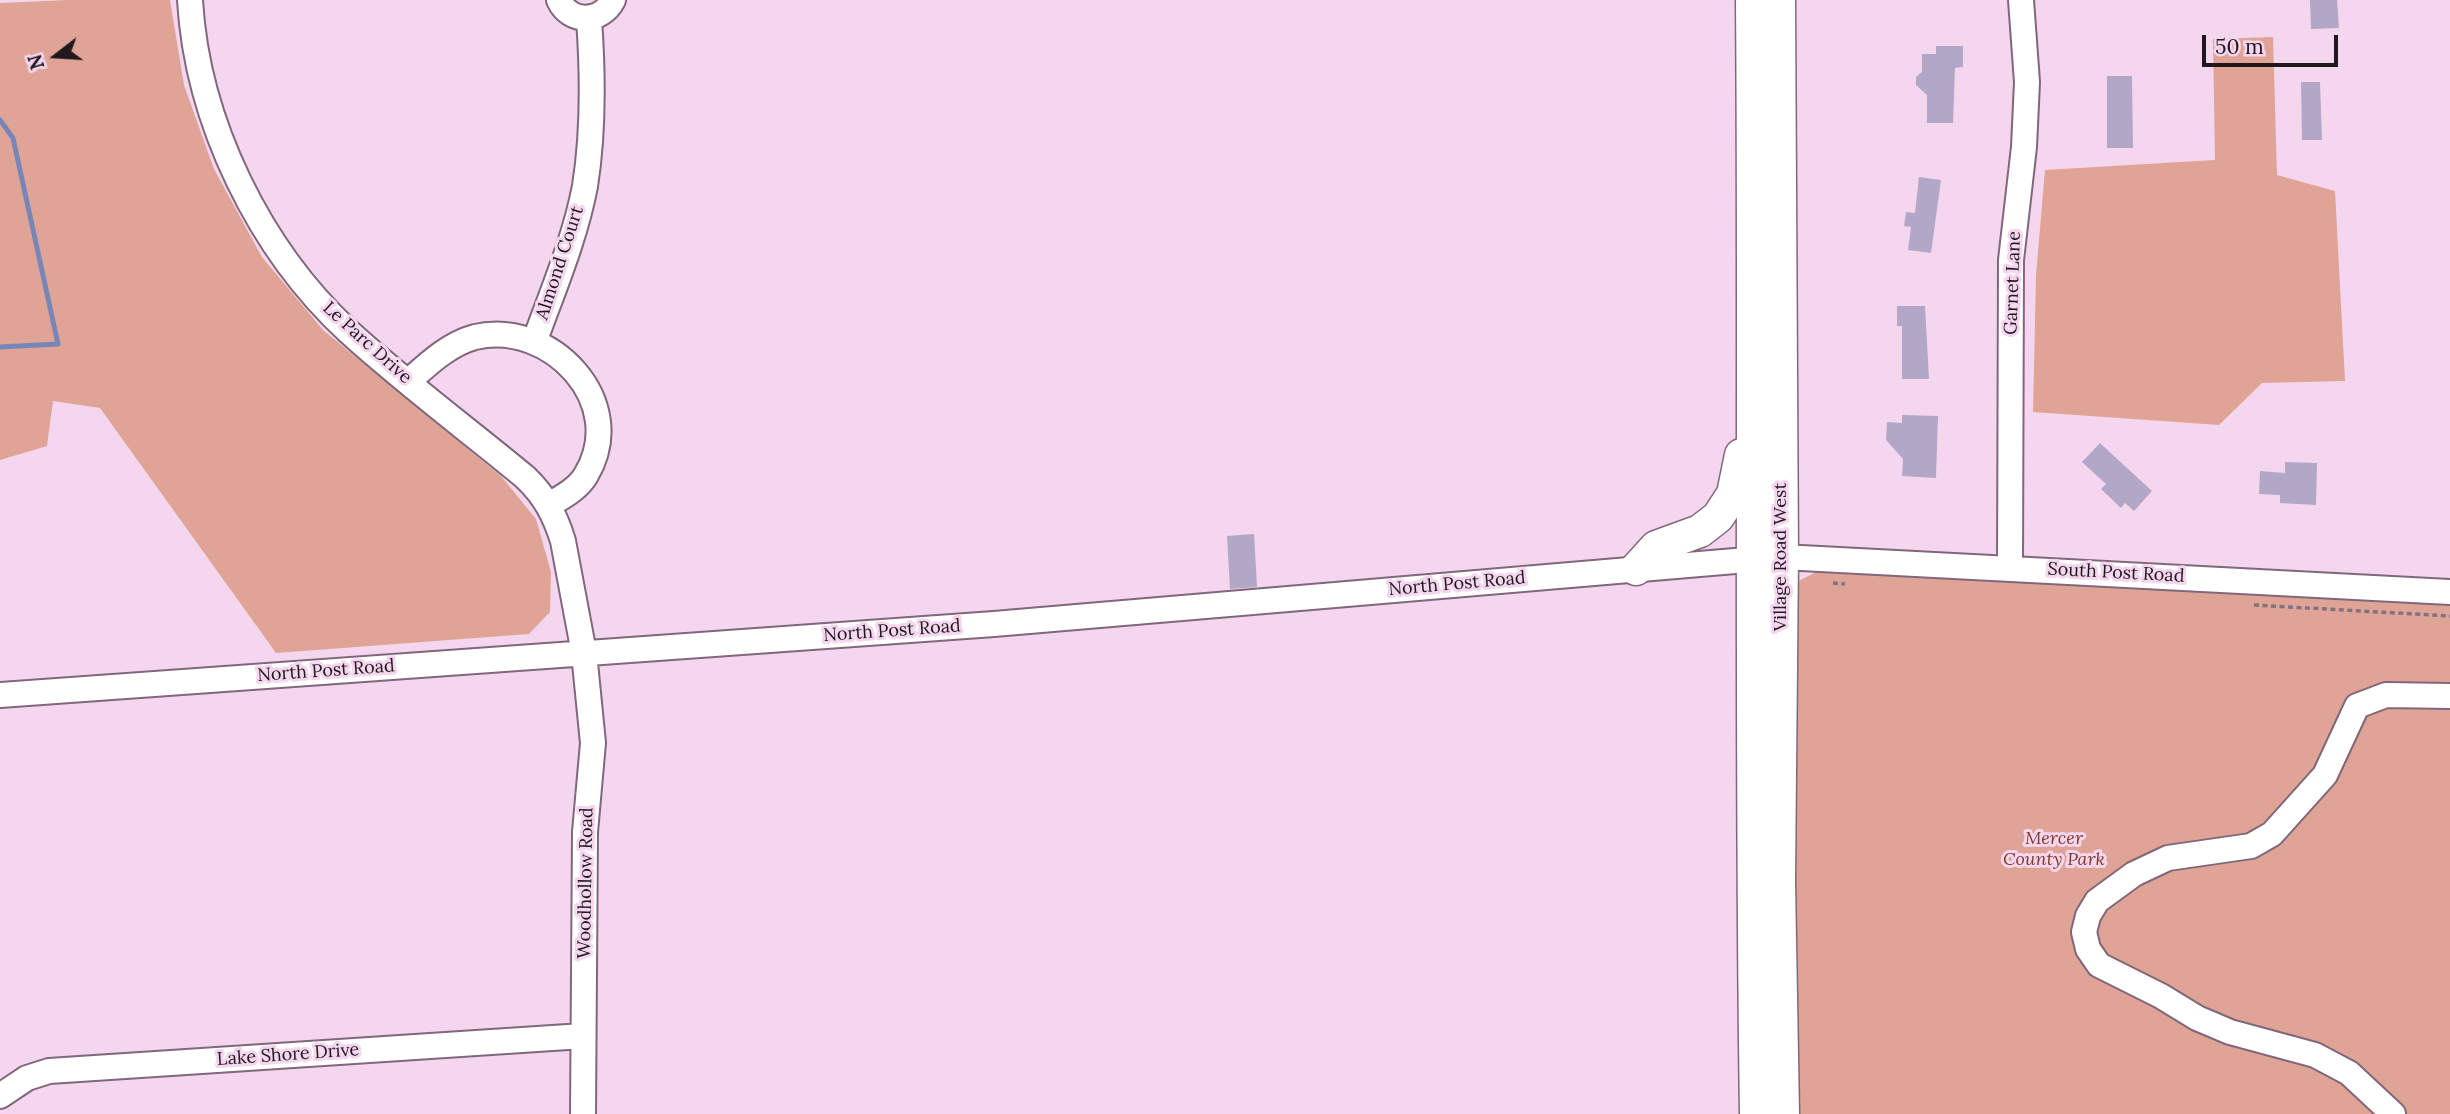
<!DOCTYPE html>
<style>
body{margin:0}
#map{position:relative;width:2450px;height:1114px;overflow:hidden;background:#f4d7ee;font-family:Lora,serif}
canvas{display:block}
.north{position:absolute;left:21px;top:21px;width:70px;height:70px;-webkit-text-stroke:5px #f4d7ee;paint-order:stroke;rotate:253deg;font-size:19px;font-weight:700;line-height:28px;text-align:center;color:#21171f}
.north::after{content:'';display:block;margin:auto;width:24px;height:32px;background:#21171f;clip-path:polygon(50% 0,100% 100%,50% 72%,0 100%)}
.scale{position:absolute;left:2202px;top:35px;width:136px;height:32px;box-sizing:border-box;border:4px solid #21171f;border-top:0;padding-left:9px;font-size:21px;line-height:24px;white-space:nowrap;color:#21171f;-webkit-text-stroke:5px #f4d7ee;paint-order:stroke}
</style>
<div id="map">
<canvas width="2450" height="1114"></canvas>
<div class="north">N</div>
<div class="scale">50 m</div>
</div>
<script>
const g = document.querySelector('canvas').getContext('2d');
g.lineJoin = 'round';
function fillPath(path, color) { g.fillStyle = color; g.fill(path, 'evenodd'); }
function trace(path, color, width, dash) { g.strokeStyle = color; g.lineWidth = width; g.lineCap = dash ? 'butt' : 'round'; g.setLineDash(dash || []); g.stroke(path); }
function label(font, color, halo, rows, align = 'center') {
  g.font = font + ' Lora,serif'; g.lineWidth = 6; g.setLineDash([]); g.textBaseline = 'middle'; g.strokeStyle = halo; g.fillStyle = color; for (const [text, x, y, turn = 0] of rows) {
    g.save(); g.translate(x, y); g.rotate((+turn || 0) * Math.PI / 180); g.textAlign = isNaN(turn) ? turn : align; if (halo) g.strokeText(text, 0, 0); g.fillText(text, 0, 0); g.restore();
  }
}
const green = new Path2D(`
 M68,0H170L184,85L214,169L262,257L323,330L501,476L536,519L551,572L550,612L529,634L276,653L100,408L53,401L47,446L0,460V3Z
 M2273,37L2277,175L2335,191L2345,381L2262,383L2219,425L2033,412L2036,275L2045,170L2215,160L2213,39Z
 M1818,571L2450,605V1114H1792L1789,586Z`);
const stream = new Path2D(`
 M0,120L13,138L58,344L0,347`);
const building = new Path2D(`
 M2310,0H2337L2339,28L2311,29Z
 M1936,46H1963V67L1955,68L1953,123H1927V95L1916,85V77L1922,72V54H1936Z
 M2107,76H2132L2133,148H2107Z
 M2301,82H2320L2322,140H2302Z
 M1919,177L1941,180L1931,253L1908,250L1911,227L1904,226L1906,212L1915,213Z
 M1897,306H1925L1929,379H1902V326H1897Z
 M1902,415L1938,416L1936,478L1902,476L1903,459L1886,440L1887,422L1902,423Z
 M2100,443L2152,491L2134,511L2125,503L2121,508L2101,489L2106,484L2082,462Z
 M2285,462L2317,463L2316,505L2280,503V495L2259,494L2260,471L2285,473Z
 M1254,534L1257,587L1230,589L1227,536Z`);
const path = new Path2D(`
 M1833,583L1845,584
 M2254,605L2450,616`);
const minor = new Path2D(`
 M190,0C197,122 260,250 349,332C405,383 467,429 525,477C545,496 555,515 563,541L584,653L593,743L585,832L583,1114
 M559,0C570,24 601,23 613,0
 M535,340C553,290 575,239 585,186C594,130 593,75 589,19
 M409,381C428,364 449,344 475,337C550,319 630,402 586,475C578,489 562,497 549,505
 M2010,567L2011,260L2024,147L2027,82L2021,0
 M0,695L994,624L1782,557L2450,592
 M0,1096L27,1078L49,1071L583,1036
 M2393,1114L2349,1073L2315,1055L2230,1032L2197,1018L2161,996L2099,965L2088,949L2084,932L2088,916L2097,901L2134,874L2168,858L2251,846L2272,834L2325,775L2357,706L2386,695L2450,696`);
const major = new Path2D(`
 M1752,0C1755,371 1750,743 1756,1114
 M1779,0L1782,557L1779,881L1783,1114
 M1636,569L1656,547L1700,531L1718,517L1733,494L1741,455`);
const streetNames = [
 ["Almond Court",560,263,-72],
 ["Garnet Lane",2013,283,-88],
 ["Le Parc Drive",367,343,42],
 ["Village Road West",1781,557,-90],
 ["South Post Road",2116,573,3],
 ["North Post Road",1457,584,-5],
 ["North Post Road",892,631,-4],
 ["North Post Road",326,671,-4],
 ["Woodhollow Road",586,883,-89],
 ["Lake Shore Drive",288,1055,-4]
];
const parkNames = [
 ["Mercer",2054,839],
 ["County Park",2054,860]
];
fillPath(green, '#e0a496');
trace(stream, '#7886b7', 5);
fillPath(building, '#b2a7c6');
trace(minor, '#81677c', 28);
trace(major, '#81677c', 35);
trace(path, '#857281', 3.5, [5, 3.5]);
trace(minor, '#fff', 24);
trace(major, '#fff', 32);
label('18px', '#21171f', '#f4d7ee', streetNames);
label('italic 18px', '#823928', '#f4d7ee', parkNames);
</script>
